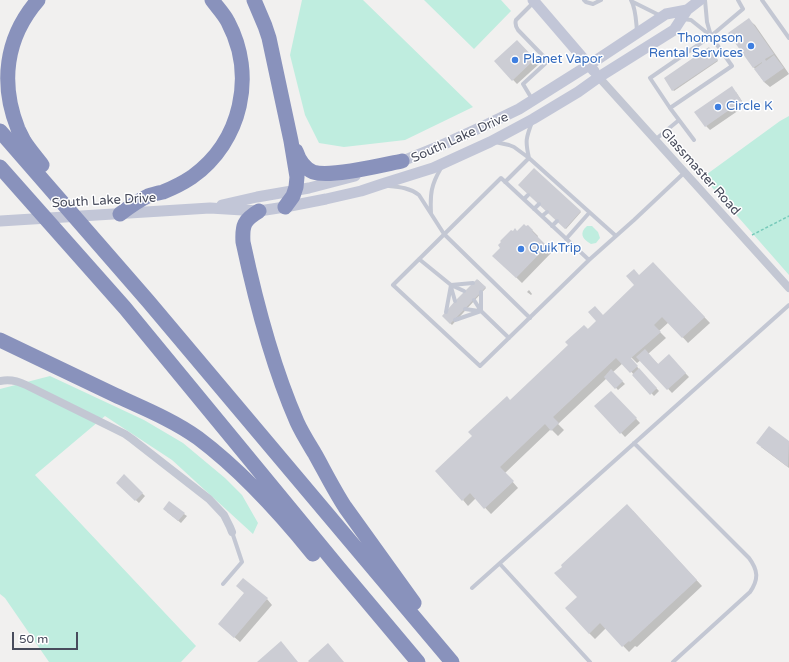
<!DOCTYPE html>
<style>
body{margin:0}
#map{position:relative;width:789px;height:662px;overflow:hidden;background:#f1f0ef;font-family:"Varela Round",sans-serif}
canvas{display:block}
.scale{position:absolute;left:12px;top:632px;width:66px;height:18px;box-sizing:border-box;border:2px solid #484c5c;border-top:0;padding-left:5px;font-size:12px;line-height:14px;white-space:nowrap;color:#484c5c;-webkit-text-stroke:3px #fff;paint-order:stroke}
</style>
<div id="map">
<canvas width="789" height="662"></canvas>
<div class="scale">50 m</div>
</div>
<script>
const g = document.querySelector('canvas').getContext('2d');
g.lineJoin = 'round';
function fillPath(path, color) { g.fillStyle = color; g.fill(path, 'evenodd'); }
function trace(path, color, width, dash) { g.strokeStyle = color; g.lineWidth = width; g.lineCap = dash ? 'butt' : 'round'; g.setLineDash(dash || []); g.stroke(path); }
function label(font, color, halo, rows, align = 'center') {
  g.font = font + ' "Varela Round",sans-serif'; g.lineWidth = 3; g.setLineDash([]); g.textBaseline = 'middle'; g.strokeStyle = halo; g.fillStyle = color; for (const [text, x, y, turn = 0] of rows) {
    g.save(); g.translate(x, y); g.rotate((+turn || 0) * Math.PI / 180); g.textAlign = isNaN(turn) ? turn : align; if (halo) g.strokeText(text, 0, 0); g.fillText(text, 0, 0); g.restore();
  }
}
const green = new Path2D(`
 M302,0H363L473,107L405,140L344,147L319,143L305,115L290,55Z
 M424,0H501L511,11L474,49Z
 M789,116V275L703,177L780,121Z
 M587,226H592L598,232L600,238L596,243L591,244C582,239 579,233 587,226Z
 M50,376L144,420L183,443L225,478L242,495L258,523L253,534L172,460L105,416L35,475L196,646L181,662H49L5,598L0,594V389Z`);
const shadow = new Path2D(`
 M749,20L755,25L789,74L770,87L764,82L730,33Z
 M517,41L539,64L517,84L495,61Z
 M710,49L718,61L674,91L673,90Z
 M736,92L745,106L710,130L706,126Z
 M534,169L581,212L566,229L520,185Z
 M528,226L538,236L537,238L552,252L522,283L494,256L517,232Z
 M653,263L710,323L688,343L669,322L659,331L666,338L648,354L659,365L669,356L689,377L672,393L641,360L637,363L630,356L629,357L639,369V370L659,391L654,396L623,363L613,372L625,384L618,390L607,378L558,424L564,430L558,436L551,429L505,473L518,488L491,514L476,498L468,506L463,500L510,401L636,285L639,276Z
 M478,280L486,288L452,325L443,316Z
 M529,290L532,294L531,295L527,292Z
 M611,392L640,423L625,437L596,406Z
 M769,427L789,442V468L761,447Z
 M124,476L145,496L139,503L117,483Z
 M633,511L702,586L637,647L635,646L629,652L606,628L595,639L589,633L578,597Z
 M167,512L184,514L187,516L181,523Z
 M267,599L272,605L240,642L225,629Z`);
const building = new Path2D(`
 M749,18L774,54L765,59L766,61L774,55L784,68L764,82L754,69L762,63V62L753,68L728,33Z
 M517,40L535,59L512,81L494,61Z
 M709,47L718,60L672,91L664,78Z
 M732,86L742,101L705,127L694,112Z
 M534,168L581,211L565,229L518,185Z
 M524,224L526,226L528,225L533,230L532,231L547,246L516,278L492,256L500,248L498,245L501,242L500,241L511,230L513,231L515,228L517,231Z
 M653,262L705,317L682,338L662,317L654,325L661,332L631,358L638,366L630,373L616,358L553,417L559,423L551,431L545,424L500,467L514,481L484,509L470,493L462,501L435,471L472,436L468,432L507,396L510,400L568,345L565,342L584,325L588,329L596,321L588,312L595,306L603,315L634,285L626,276L634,269L639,275Z
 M477,279L486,287L450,324L442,316L455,301Z
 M645,349L658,364L669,354L686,373L667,390L636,357Z
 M639,368L657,388L650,395L632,375Z
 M611,369L623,381L615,389L604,377Z
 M611,391L637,418L620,434L594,406Z
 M769,426L789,441L788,467L756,443Z
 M124,474L143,493L135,501L116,483Z
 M169,501L185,513L178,521L163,509Z
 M627,504L697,580L630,642L629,641L622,647L600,623L589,634L565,608L577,597L554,573L562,567L561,565Z
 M243,578L268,598L234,638L218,624L244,593L236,586Z
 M281,641L298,662H257Z
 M328,643L344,662H309L308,661Z`);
const path = new Path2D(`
 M752,235L789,216`);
const lane = new Path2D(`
 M584,0L586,2L593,4L601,0
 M631,0C636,9 636,21 637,31
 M705,0L707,22L711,36
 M762,0L789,38
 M633,2L661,16
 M683,19L691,20L711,36
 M711,36L732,66L670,108L650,78Z
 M711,36L743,9L738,0
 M532,99L523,84L548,61L518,30C516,27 515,23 516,20L534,2
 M670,108L694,140
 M656,139L679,120
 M495,142L509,145L514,147L529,158L616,236
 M529,158C525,141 526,138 532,122
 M505,182L529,158
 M389,186C400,187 410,188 419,195L444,234L530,318
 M524,199L528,195
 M534,209L539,204
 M431,213C430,194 431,185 441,168
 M542,216L547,212
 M552,226L557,221
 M566,239L589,213
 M419,259L451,285L464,291
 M589,260L501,178L393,285L480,366L589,260L634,220L685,172
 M451,285L473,283
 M451,287L455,301
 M474,300L481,311L509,338
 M465,309L479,311
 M481,311V292
 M446,312L451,285
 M455,320L481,311
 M634,443L749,558C758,570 759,579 750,592L673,662
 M500,564L590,662
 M223,584L242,562L232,532
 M472,588L789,305`);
const street = new Path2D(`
 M595,73L789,288
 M0,381C9,379 18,381 26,385L125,434L132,439L209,499L224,515L230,527L232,532`);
const secondary = new Path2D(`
 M533,0L594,71
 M395,164L442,145L488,124L519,109L589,65L666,14L687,10
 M222,205L257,197L309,188L355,176
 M0,221L210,208L259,211L285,207L326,199L361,191L382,184L433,168L490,142L533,119L578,92L599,77L674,30L687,10L700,0`);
const highway = new Path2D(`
 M38,0C5,38 0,84 18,129C20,133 22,137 24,141C29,149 36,157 42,165
 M254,0L265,26L269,38L291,141L297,177L296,187L293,196L285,207
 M0,131L148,301L452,662
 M296,151C299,160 304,168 313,172C330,178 382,165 402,161
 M0,167L125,308L339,568L418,662
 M259,211C244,220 242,225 243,242C256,303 272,365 297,422C302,433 309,444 315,454C325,472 334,490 345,507L414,603
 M120,214C128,208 139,200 148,196C153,194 158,193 163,192C173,188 183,183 192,177C242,141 256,75 228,22C224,14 217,7 212,0
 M0,340C38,358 77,377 115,395C143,408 173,420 198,438C242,471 279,512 313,554`);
const markers = [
 [751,46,4,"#3f7fe0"],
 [515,60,4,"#3f7fe0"],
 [718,107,4,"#3f7fe0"],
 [521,249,4,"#3f7fe0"]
];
const shopNames = [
 ["Thompson",743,39,"right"],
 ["Rental Services",743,54,"right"],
 ["Planet Vapor",523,60],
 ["Circle K",726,107],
 ["QuikTrip",529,249]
];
const streetNames = [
 ["South Lake Drive",460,138,-24],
 ["Glassmaster Road",700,172,48],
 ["South Lake Drive",104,201,-3]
];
fillPath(green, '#bfeddf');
fillPath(shadow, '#0003');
fillPath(building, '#cccdd4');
trace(path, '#78caba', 1.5, [3, 2]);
trace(lane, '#c3c7d3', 4);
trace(street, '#c3c7d3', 8);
trace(secondary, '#c2c6d7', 11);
trace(highway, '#8992bc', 15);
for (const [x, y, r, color] of markers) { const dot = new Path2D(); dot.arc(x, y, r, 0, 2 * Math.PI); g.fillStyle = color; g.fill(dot); trace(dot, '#fff', 1.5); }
label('13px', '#366cbe', '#fff', shopNames, 'left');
label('13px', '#484c5c', '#fff', streetNames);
</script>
